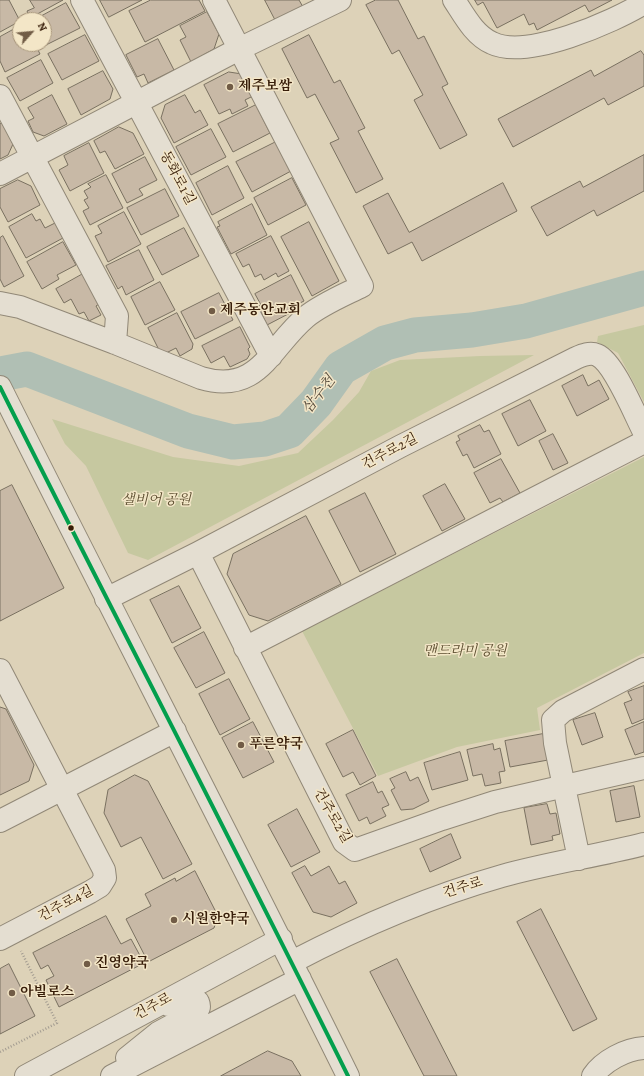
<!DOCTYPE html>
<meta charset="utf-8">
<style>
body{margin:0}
#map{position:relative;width:644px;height:1076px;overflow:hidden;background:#ddd2b8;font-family:Alegreya,serif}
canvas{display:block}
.north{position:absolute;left:12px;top:12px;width:40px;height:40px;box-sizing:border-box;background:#f3e6c7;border:1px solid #a8967b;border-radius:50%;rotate:63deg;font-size:11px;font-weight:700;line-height:16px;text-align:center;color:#371d09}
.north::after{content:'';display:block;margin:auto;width:14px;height:18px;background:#715c46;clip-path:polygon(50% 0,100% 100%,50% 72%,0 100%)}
</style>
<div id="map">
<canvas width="644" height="1076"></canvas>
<div class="north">N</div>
</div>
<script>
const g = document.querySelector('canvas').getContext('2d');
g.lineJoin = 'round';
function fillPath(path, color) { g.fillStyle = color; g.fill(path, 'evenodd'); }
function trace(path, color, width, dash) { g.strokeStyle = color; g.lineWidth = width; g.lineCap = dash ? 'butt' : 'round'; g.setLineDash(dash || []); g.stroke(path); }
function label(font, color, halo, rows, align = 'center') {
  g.font = font + ' Alegreya,"Noto Serif KR",serif'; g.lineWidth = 3; g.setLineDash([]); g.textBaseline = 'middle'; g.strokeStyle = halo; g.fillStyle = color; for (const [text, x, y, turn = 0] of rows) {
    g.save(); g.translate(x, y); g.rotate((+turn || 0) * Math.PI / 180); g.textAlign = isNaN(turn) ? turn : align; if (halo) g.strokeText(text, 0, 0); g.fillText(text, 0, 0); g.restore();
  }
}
const green = new Path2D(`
 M644,325V402L618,353L597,342L598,336Z
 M534,355L148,560L128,553L86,466L65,444L52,419L173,457L239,466L298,453L333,420L359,392L371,371L400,360L480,356Z
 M644,457V653L537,708L540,730L457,747L378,776L302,631Z`);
const river = new Path2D(`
 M0,374L27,369L188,431L233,442L265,439L289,431L316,403L341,368L385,343L415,335L472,330L526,321L644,288`);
const building = new Path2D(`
 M0,0H9L20,21L0,32Z
 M30,0H63L30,18L27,11L34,8Z
 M100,0H142L109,17Z
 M151,0H199L205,11L145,42L129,11Z
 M265,0H299L303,7L276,21Z
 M376,0H398L418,39L424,36L448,84L442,87L467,135L440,149L414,100L423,95L399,50L392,54L366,5Z
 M475,0H612L589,12L585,5L537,30L534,23L529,25L524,14L497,28L483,2L478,5Z
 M66,3L80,28L44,46V20H34Z
 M207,12L219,34L214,49L191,62L180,40L186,37L180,26Z
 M20,26V44H35L40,54L5,72L0,61V37Z
 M85,35L99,61L62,80L48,54Z
 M309,35L334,83L340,80L365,128L358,131L383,179L356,193L330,143L339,139L315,94L307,98L282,49Z
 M158,39L174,70L148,83L144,74L137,77L126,55Z
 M641,51L644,55V86L608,105L604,98L513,147L498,119L591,70L594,76Z
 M41,60L53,83L20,101L7,78Z
 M103,71L113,89L110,99L81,115L68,89Z
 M229,72L242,74L253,96L245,100L248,106L232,114L230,109L219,114L204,85Z
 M52,95L67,124L44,136L33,132L28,121L34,118L28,108Z
 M185,95L195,113L200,110L208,125L174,143L161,118L165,105Z
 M256,105L270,133L233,152L218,124Z
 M2,123L13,144L8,155L0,159V124Z
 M119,127L133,133L144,154L115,169L105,151L100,153L94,141Z
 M211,129L226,157L191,175L176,147Z
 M276,142L291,171L252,192L236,162Z
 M89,143L104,173L70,191L59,170L68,165L64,156Z
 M644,155V191L597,216L594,210L547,236L531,207L580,181L583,187Z
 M145,157L157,180L139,189L143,195L127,203L112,174Z
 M228,166L244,198L212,215L196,183Z
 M106,175L123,208L90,225L83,211L89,208L84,200L88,198L84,191L91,187L88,184Z
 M292,178L306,205L268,225L254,198Z
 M18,180L31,186L40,205L8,222L0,207V189Z
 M503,183L517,211L422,261L412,242L388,254L363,206L388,193L409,232Z
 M165,189L179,216L141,235L127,208Z
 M252,204L267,235L231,254L217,227L220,226L218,222Z
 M124,212L141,244L108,262L95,236L102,233L98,226Z
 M32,214L36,221L40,219L45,228L55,223L63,238L26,258L9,227Z
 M309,222L339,281L312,296L281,237Z
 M184,228L199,256L162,275L147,247Z
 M3,236L24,276L4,287L0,279V238Z
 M271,236L289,271L278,277L276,273L264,280L261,274L255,277L249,264L243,267L236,254Z
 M63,242L76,265L57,275L59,279L42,289L27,262Z
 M139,250L154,280L126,295L122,286L118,289L106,266Z
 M83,274L99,304L96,306L101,315L89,321L84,312L79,314L71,299L64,303L56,289Z
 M291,275L304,301L290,308L292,312L267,325L258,306L261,305L255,294Z
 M160,282L175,310L145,325L131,297Z
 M219,293L233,320L195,339L181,312Z
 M177,313L193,344L192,349L180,356L176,348L166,353L159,350L148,328Z
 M240,327L250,347L248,349L250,354L247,359L230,367L224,356L211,363L202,346Z
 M583,375L588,386L599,380L609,399L577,416L562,386Z
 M530,400L546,431L518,446L502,414Z
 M480,425L484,432L489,430L501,454L474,468L467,454L463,456L456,442L460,440L458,436Z
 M553,434L568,463L553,470L539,441Z
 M501,459L520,493L503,502L500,498L490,503L474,473Z
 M445,484L465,519L442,531L423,496Z
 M12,485L64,588L0,621V491Z
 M365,493L396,554L360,572L329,511Z
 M306,516L341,584L268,621L249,615L227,574L233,554Z
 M179,586L201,628L172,643L150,600Z
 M204,632L225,673L196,688L174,648Z
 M229,679L250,719L220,735L199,694Z
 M644,686V719L632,724L624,703L632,700L628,692Z
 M0,707L6,709L34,765L29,781L0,795Z
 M595,713L603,737L582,745L573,720Z
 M253,722L274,762L243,778L222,738Z
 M644,722V752L635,755L625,730Z
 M353,730L376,776L360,785L353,772L343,777L326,744Z
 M543,734L548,760L510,767L505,741Z
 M493,744L494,750L500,748L505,771L499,772L501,783L485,786L482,774L473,776L467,750Z
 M460,752L468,780L432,790L424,763Z
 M406,772L410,781L418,777L429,801L413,809L401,810L391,790L395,788L390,779Z
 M135,775L148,781L192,864L163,879L141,837L121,847L104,813L108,790Z
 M373,782L378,793L382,791L389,805L382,808L386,816L370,824L367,817L359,821L346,795Z
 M634,786L640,817L616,822L610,791Z
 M547,804L550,814L556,813L560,834L552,836L553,840L531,845L524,808Z
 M297,809L320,852L291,867L268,825Z
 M451,834L461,858L430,872L420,849Z
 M305,866L311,876L329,866L339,884L345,881L357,903L331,917L313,912L292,873Z
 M195,871L218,916L214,928L148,962L126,919L151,906L145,894L175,878L176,881Z
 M541,909L597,1019L573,1031L517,922Z
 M106,916L121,944L131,939L144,963L59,1007L46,980L54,976L48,965L41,969L33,953Z
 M397,959L457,1076H424L370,972Z
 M9,964L35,1016L0,1034V969Z
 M268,1051L292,1061L301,1076H221Z`);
const path = new Path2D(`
 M0,1052L57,1023L21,951`);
const minor = new Path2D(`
 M82,0L271,356
 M454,0C464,15 474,35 492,43C527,60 613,22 644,3
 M0,96L117,316L115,343
 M0,174L239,49L340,0
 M0,303L20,307L115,343L201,378C259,395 270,347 306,317C322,304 344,295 362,286L214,0
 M0,387C115,617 234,845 348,1076
 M198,553L344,842L355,850L442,819L495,802L644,768
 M106,599L198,553L401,446L576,358C583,355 590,352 597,355C614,362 635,415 644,432
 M245,648L644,442
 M0,670L104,870L105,878L100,886L90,892L0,939
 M0,821L175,731
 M579,859L555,743L553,720L563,711L644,669
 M292,962C361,926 428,897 502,876C549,863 597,856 644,844
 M127,1058L158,1033L195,1013C199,1009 200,1007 198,1002L185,1001L168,1005
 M26,1076L281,939
 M112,1076L300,979
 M593,1076C603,1061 626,1049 644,1048`);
const bus1 = new Path2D(`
 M0,387C115,617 234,845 348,1076`);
const markers = [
 [230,87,4,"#715c46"],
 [212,311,4,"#715c46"],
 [71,528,3.5,"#371d09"],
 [241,745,4,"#715c46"],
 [174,920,4,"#715c46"],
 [87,964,4,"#715c46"],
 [12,993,4,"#715c46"]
];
const poiNames = [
 ["제주보쌈",238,87],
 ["제주동안교회",220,311],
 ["푸른약국",249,745],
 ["시원한약국",182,920],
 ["진영약국",95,964],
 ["아빌로스",20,993]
];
const streetNames = [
 ["동화로1길",177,178,62],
 ["건주로2길",390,452,-28],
 ["건주로2길",332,816,60],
 ["건주로",463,888,-17],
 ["건주로4길",66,904,-28],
 ["건주로",153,1007,-28]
];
const parkNames = [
 ["샐비어 공원",156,501],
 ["맨드라미 공원",465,652]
];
const waterNames = [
 ["삼수천",319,395,-52]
];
fillPath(green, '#c6c8a0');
trace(river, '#b0bfb4', 35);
fillPath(building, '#c8b9a6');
trace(building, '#797060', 1);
trace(minor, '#918877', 24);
trace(path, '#a39c91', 2.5, [1, 2]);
trace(minor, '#e4ded1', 22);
trace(bus1, '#039f4d', 4);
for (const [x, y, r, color] of markers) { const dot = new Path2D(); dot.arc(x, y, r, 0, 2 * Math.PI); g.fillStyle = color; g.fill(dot); trace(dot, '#f3e6c7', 1.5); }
label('bold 14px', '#371d09', '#f3e6c7', poiNames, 'left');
label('14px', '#371d09', '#f3e6c7', streetNames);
label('italic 14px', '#5c4e30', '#f3e6c7', parkNames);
label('italic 15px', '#564b3c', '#f3e6c7', waterNames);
</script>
